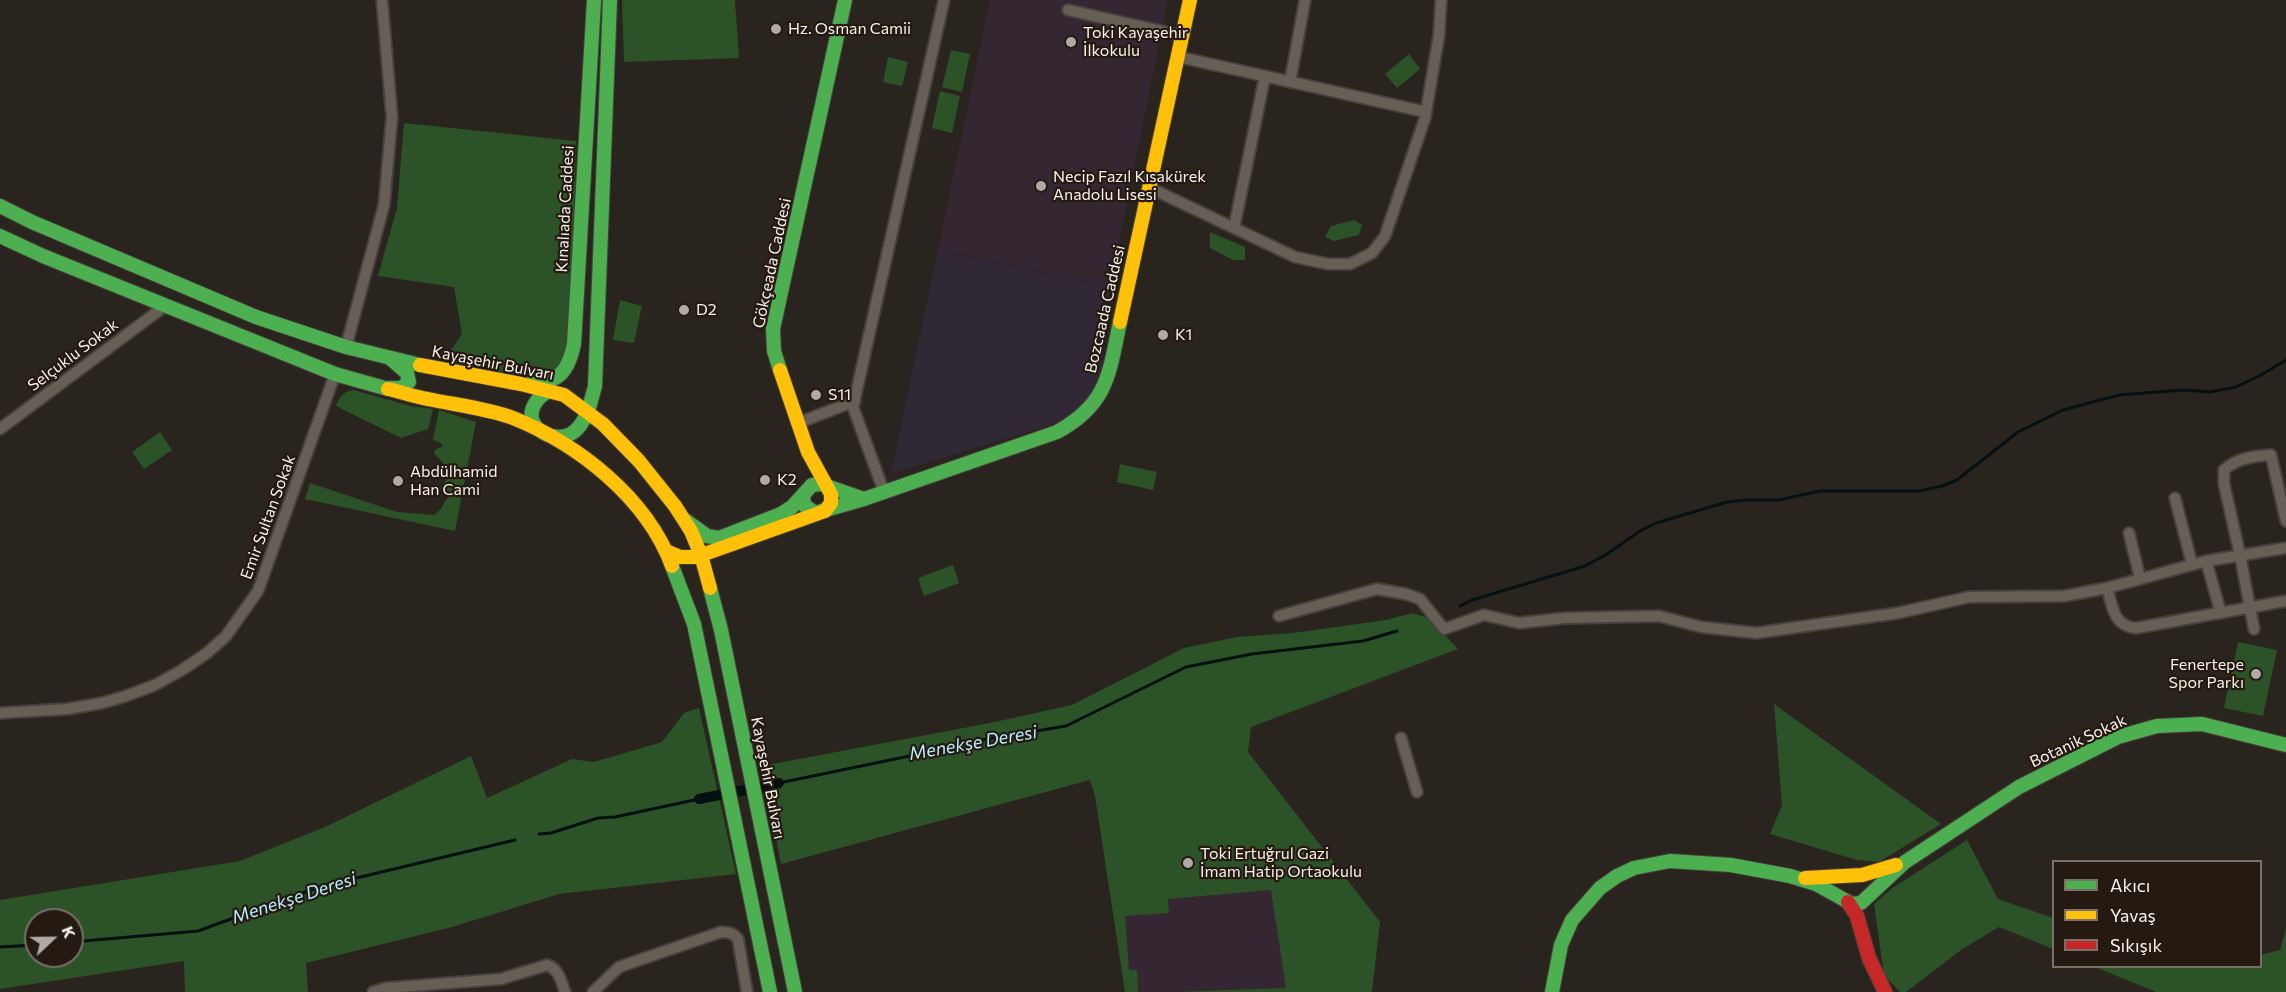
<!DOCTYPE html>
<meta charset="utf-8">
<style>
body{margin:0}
#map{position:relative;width:2286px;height:992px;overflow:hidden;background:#2a241f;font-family:Commissioner,sans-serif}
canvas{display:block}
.legend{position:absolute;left:2052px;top:860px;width:210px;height:108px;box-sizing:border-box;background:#251a12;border:2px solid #797069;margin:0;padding:8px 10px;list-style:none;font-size:18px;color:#f8f1eb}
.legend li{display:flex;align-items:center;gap:12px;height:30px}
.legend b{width:30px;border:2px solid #797069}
.north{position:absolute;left:24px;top:908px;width:60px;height:60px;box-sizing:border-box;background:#251a12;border:2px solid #797069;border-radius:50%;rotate:68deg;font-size:16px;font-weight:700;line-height:24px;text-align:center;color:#f8f1eb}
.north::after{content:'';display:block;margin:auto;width:21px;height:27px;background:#b0a9a4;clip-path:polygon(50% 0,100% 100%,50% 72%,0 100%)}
</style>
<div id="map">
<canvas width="2286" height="992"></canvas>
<ul class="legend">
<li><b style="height:8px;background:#4caf50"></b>Akıcı</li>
<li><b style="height:8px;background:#ffc107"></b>Yavaş</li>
<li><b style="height:8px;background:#c62828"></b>Sıkışık</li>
</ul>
<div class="north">K</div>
</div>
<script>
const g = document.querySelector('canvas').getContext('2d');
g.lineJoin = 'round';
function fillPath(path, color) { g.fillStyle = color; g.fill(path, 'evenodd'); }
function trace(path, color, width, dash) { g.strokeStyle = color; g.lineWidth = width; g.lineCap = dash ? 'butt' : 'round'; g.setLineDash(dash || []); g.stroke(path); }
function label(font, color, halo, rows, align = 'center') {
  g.font = font + ' Commissioner,sans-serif'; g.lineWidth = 4.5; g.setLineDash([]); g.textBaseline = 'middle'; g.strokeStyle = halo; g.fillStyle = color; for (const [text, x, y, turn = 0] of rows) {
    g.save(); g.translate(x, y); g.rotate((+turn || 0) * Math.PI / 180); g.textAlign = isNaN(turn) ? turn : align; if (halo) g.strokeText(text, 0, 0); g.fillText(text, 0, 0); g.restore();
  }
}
const commercial = new Path2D(`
 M938,250L1110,287L1102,367L1094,389L1088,399L1063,421L891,474Z`);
const education = new Path2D(`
 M990,0H1168L1110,287L938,250Z
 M1172,775L1325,930L1317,992H1125L1109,788Z`);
const green = new Path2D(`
 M622,0H735L739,58L624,62Z
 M951,50L970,54L962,92L942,87Z
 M1409,54L1420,69L1397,88L1385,74Z
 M888,57L908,62L902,86L883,82Z
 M940,91L960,96L952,133L932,128Z
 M404,123L576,141L572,310L565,362L555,372L515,375L444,360L462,334L454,287L378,276L397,208Z
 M1354,220L1362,225L1359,235L1334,241L1325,237L1331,226Z
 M1210,232L1245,247V260H1233L1210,248Z
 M620,300L642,306L634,343L613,340Z
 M353,390L411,406L433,409L428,429L401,438L336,406C339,397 343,392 353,390Z
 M439,410L476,422L455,531L305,499L310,483L397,512L434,515L440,510L448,497L440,489L451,472L434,453L435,450L443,446L441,443L433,440Z
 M160,432L172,450L144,469L132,452Z
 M1120,464L1157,472L1153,490L1117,482Z
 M953,565L959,583L924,596L918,578Z
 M1412,613L1429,618L1458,649L1251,727L1248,752L1380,922L1372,992H1176L1286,988L1271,890L1168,899L1169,913L1125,916L1129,970H1137L1138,992H1125L1095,796L1090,780L781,864L762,766L990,723L1072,705L1184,648L1237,637L1293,633L1386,620Z
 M2238,642L2277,650L2263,716L2224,708Z
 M1774,704L1941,824L1879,862L1857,860L1770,834L1782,805Z
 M699,708L736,874L559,894L452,927L306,963L308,992H185L184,961L0,989V900L240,861L325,827L471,756L487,798L572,759L594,762L662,742L684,713ZM36,920H72V956H36Z
 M1967,840L1998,899L2053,918V949L1999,927L1961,950L1906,992H1900L1884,975L1874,904L1891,889Z
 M2286,929V992H2156L2095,967L2197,966C2208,970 2246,966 2260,966L2261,955L2280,950Z`);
const stream = new Path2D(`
 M1460,606L1472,600L1585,566L1607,554L1640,531L1656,523L1727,502L1746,500H1779L1820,491H1919L1942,486L1957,480L2018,432L2063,410L2119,395L2184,390L2210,392L2236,387L2261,375L2286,360
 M779,783L924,753L964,743L1066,726L1186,667L1252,654L1363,641L1397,631
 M539,834L551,833L598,818L615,817L699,799
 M72,942L198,931L319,887L515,840
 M0,947L36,945`);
const canal = new Path2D(`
 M699,799L779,783`);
const street = new Path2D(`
 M1068,10L1183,36
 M1179,57L1426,112
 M1290,82L1305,0
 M1150,188L1295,257L1328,264H1350L1372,253L1385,236L1425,118L1439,35L1441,0
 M1234,228L1265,76
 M346,347L384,205L392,117L382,0
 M798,423L855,401
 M0,429L165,306
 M884,492L853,407L944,0
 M2175,498L2192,564
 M2129,533L2140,578
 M2206,561L2221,613
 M2107,588C2113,607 2113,626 2136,628L2286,601
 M1279,616L1377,589L1406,594L1420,599L1444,629L1484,615L1519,623L1565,618L1659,616L1701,627L1756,633L1898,613L1969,597L2064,596L2107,588L2206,561L2286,548
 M2254,629L2240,555L2224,484V470C2237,458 2254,456 2271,455L2286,521
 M0,713L67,709L102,703L126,696L155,685L182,670L207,653L226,636L258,591L335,374
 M1401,738L1417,792
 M373,992L386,988L501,979L547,965C559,969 561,981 565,992
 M593,992L619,967L721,932C729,932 733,933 738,939L747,992`);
const fast = new Path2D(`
 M0,206L32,222L256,317L346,347L420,365
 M0,236L43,256L335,374L388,389
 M780,370L774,351L773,329L845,0
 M529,384C559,383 568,372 574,344L594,0
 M389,388H401L409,382L407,373L391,359
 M550,390C545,393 539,397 536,402C518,427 559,450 578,428C582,424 585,417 588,412
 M588,412L595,386L610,0
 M803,495L804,505L815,513L864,499L1057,432C1108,404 1109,374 1120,322
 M685,520L707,536L719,538L781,514L792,507L812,485L821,484L864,499
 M672,566L694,624L770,992
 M710,588L721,630L795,992
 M1552,992L1561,945L1572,920L1600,888L1617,876L1634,868L1670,861L1731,865L1790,876L1816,884L1852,904L1861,903L1905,862L2019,787L2118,737L2157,726L2202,724L2286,745`);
const slow = new Path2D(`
 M1120,322L1190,0
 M420,365L521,384L564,395L603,424L639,461L675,506L691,531L701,555L710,588
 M388,389C402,392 415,397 428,399C456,405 486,408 513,418C578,444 647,498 672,566
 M666,551L680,557H696L825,511L831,503V494L808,452L780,370
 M1805,878L1862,875L1896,865`);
const jam = new Path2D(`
 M1848,902L1857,916L1869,958L1885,992`);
const markers = [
 [776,29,6,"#b0a9a4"],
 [1071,42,6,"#b0a9a4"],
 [1041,186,6,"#b0a9a4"],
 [684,310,6,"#b0a9a4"],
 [1163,335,6,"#b0a9a4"],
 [816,395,6,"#b0a9a4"],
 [765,480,6,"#b0a9a4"],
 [398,481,6,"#b0a9a4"],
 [2256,674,6,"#b0a9a4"],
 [1188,863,6,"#b0a9a4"]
];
const poiNames = [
 ["Hz. Osman Camii",788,29],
 ["Toki Kayaşehir",1083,33],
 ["İlkokulu",1083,51],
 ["Necip Fazıl Kısakürek",1053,177],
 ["Anadolu Lisesi",1053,195],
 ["D2",696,310],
 ["K1",1175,335],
 ["S11",828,395],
 ["Abdülhamid",410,472],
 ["Han Cami",410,490],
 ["K2",777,480],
 ["Fenertepe",2244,665,"right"],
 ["Spor Parkı",2244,683,"right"],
 ["Toki Ertuğrul Gazi",1200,854],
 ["İmam Hatip Ortaokulu",1200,872]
];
const streetNames = [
 ["Kınalıada Caddesi",565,209,-87],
 ["Gökçeada Caddesi",772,263,-78],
 ["Bozcaada Caddesi",1105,309,-77],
 ["Selçuklu Sokak",73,355,-37],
 ["Kayaşehir Bulvarı",493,363,11],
 ["Emir Sultan Sokak",268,517,-70],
 ["Botanik Sokak",2078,741,-25],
 ["Kayaşehir Bulvarı",768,778,79]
];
const waterNames = [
 ["Menekşe Deresi",973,743,-10],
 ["Menekşe Deresi",294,898,-18]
];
fillPath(commercial, '#312835');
fillPath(education, '#342732');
fillPath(green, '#2b5327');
trace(stream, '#051012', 3);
trace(canal, '#051012', 10);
trace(street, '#46413c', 14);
trace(fast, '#46413c', 16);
trace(slow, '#46413c', 16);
trace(jam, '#46413c', 16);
trace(street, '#665f55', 10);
trace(fast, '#4caf50', 14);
trace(slow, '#ffc107', 14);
trace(jam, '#c62828', 14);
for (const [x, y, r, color] of markers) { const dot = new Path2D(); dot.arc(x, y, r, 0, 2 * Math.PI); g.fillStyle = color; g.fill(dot); trace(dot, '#251a12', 2); }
label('16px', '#f8f1eb', '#251a12', poiNames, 'left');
label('16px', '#f8f1eb', '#251a12', streetNames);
label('italic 18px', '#b5eefc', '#251a12', waterNames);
</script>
